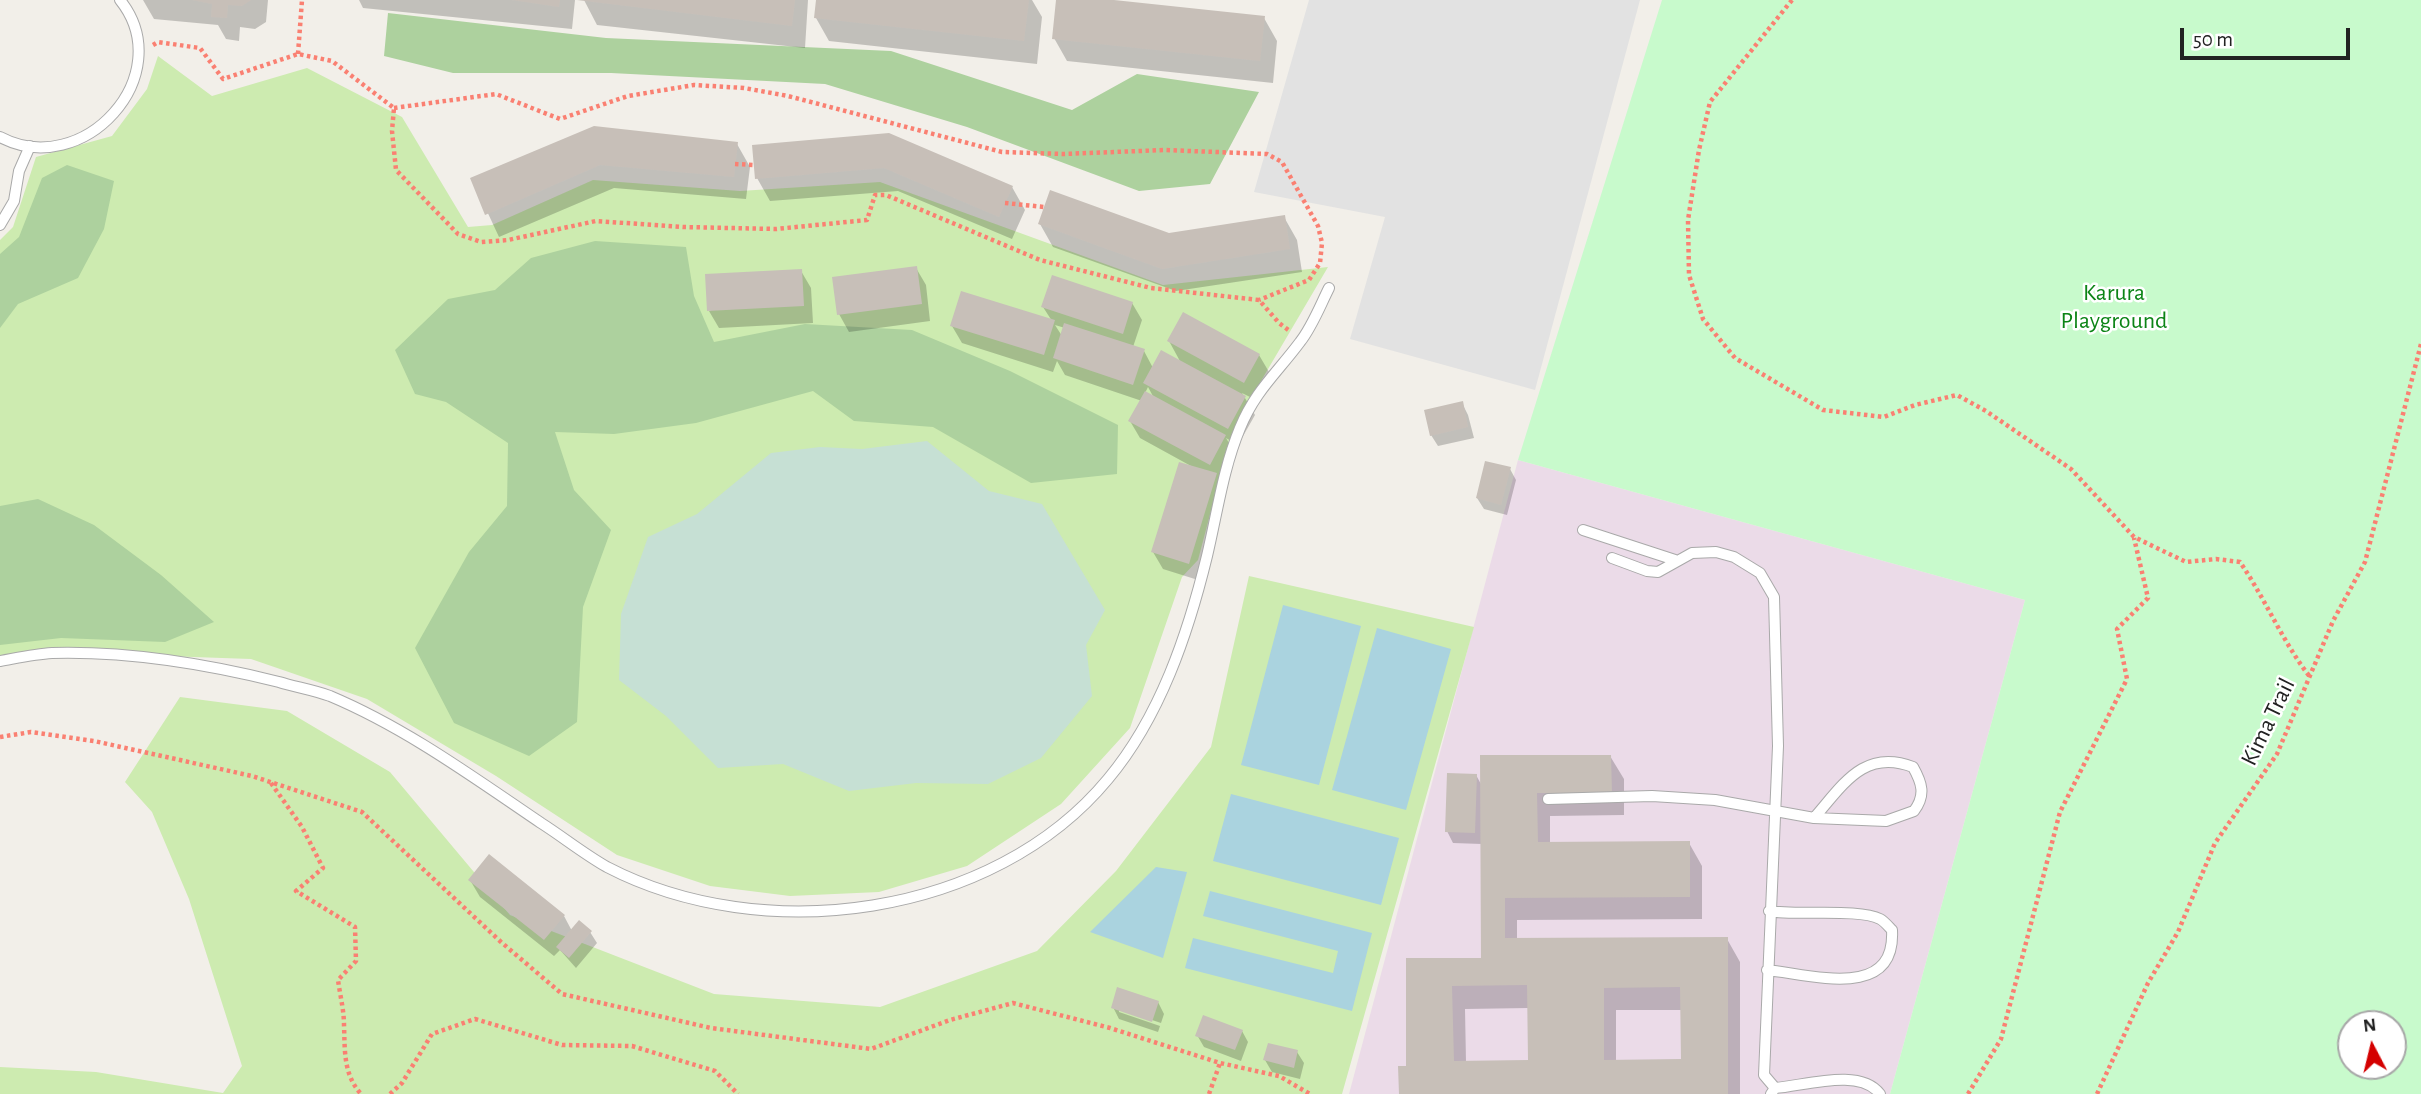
<!DOCTYPE html>
<style>
body{margin:0}
#map{position:relative;width:2421px;height:1094px;overflow:hidden;background:#f2efe9;font-family:"Alegreya Sans",sans-serif}
canvas{display:block}
.north{position:absolute;left:2337px;top:1010px;width:70px;height:70px;box-sizing:border-box;background:#fff;border:2px solid #a7a7a7;border-radius:50%;rotate:353deg;font-size:19px;font-weight:700;line-height:28px;text-align:center;color:#222}
.north::after{content:'';display:block;margin:auto;width:24px;height:32px;background:#d40000;clip-path:polygon(50% 0,100% 100%,50% 72%,0 100%)}
.scale{position:absolute;left:2180px;top:28px;width:170px;height:32px;box-sizing:border-box;border:4px solid #222;border-top:0;padding-left:9px;font-size:21px;line-height:24px;white-space:nowrap;color:#222;-webkit-text-stroke:5px #fff;paint-order:stroke}
</style>
<div id="map">
<canvas width="2421" height="1094"></canvas>
<div class="north">N</div>
<div class="scale">50 m</div>
</div>
<script>
const g = document.querySelector('canvas').getContext('2d');
g.lineJoin = 'round';
function fillPath(path, color) { g.fillStyle = color; g.fill(path, 'evenodd'); }
function trace(path, color, width, dash) { g.strokeStyle = color; g.lineWidth = width; g.lineCap = dash ? 'butt' : 'round'; g.setLineDash(dash || []); g.stroke(path); }
function label(font, color, halo, rows, align = 'center') {
  g.font = font + ' "Alegreya Sans",sans-serif'; g.lineWidth = 5; g.setLineDash([]); g.textBaseline = 'middle'; g.strokeStyle = halo; g.fillStyle = color; for (const [text, x, y, turn = 0] of rows) {
    g.save(); g.translate(x, y); g.rotate((+turn || 0) * Math.PI / 180); g.textAlign = isNaN(turn) ? turn : align; if (halo) g.strokeText(text, 0, 0); g.fillText(text, 0, 0); g.restore();
  }
}
const industrial = new Path2D(`
 M1518,460L2025,600L1890,1094H1349Z`);
const grass = new Path2D(`
 M158,56L212,96L307,68L402,117L468,227L492,225L593,180L740,191L880,182L1163,285L1328,267L1241,415L1221,473L1198,560L1182,577L1130,728L1061,804L967,866L879,892L790,896L710,886L617,855L496,776L367,699L251,659L136,655L0,658V240L13,227L36,157L112,136L147,89Z
 M1249,576L1474,627L1342,1094H0V1067L96,1072L223,1093L242,1066L189,899L152,812L125,782L180,697L287,711L390,772L510,915L714,994L880,1007L1037,951L1116,871L1211,747Z`);
const forest = new Path2D(`
 M388,13L606,38L891,51L1072,110L1137,74L1259,92L1210,184L1139,191L967,127L825,84L611,73H453L384,56Z
 M67,165L114,181L104,229L78,278L18,304L0,328V254L19,237L42,178Z
 M595,241L686,247L694,296L714,342L805,324L912,330L1010,371L1118,425L1117,474L1031,483L933,427L854,421L813,391L696,423L614,434L555,432L574,490L611,530L583,607L577,722L529,756L454,723L415,648L469,552L507,506L508,443L446,402L415,394L395,350L448,299L495,290L531,258Z
 M38,499L94,525L161,575L214,622L165,642L61,638L0,645V506Z`);
const wetland = new Path2D(`
 M927,441L989,491L1042,504L1105,610L1086,645L1092,696L1041,758L988,784L916,783L849,791L783,764L718,768L666,716L619,680L621,614L648,537L697,514L771,453L820,447L862,449Z`);
const park = new Path2D(`
 M1662,0H2421V1094H1890L2025,600L1518,460ZM2351,1024H2393V1066H2351Z`);
const parking = new Path2D(`
 M1309,0H1640L1535,390L1350,339L1385,217L1254,192Z`);
const water = new Path2D(`
 M1283,605L1361,626L1319,785L1241,765Z
 M1377,628L1451,649L1406,810L1332,790Z
 M1231,794L1399,838L1381,905L1213,861Z
 M1156,867L1187,872L1163,958L1090,932Z
 M1210,891L1372,933L1352,1011L1185,968L1193,938L1333,973L1338,951L1203,916Z`);
const shadow = new Path2D(`
 M143,0H268L266,22L255,29L240,27L239,41L226,39L218,25L154,19Z
 M359,0H575L572,29L363,8Z
 M584,0H808L805,48L597,25Z
 M818,0H1032L1042,17L1037,64L829,41L816,18Z
 M1058,0H1097L1264,18L1277,41L1273,83L1067,61L1054,38Z
 M737,144L750,167L746,199L614,188L499,237L472,179Z
 M754,146L1012,187L1025,210L1012,239L898,191L770,201L757,178Z
 M1284,217L1297,240L1302,272L1176,291L1053,247L1040,224L1169,234Z
 M916,268L926,285L930,321L849,332L839,314Z
 M801,271L811,288L813,323L719,328L709,311Z
 M1132,303L1142,320L1133,347L1144,351L1153,368L1181,363L1169,341L1259,355L1269,372L1254,399L1242,393L1255,415L1238,445L1226,438L1235,453L1220,482L1226,492L1198,580L1163,569L1153,552L1191,466L1140,438L1130,421L1142,401L1065,375L1057,361L1053,372L962,343L952,326L1052,321L1043,307ZM1055,325L1065,328L1062,336ZM1148,387L1154,398L1145,393Z
 M1462,403L1468,415L1474,438L1438,446L1431,435Z
 M1510,469L1516,480L1507,515L1484,509L1477,498Z
 M1610,756L1624,779V815L1550,816V844L1689,843L1702,866V919L1517,920V940L1727,939L1740,962V1094H1400L1408,1068L1407,960L1483,959L1482,844L1453,843L1447,831L1476,775L1482,786ZM1529,1008L1530,1061L1466,1062L1465,1009ZM1616,1010H1682L1683,1061H1616Z
 M470,880L564,916L572,931L590,932L597,943L576,968L560,950L554,956L480,897Z
 M1158,1002L1164,1014L1158,1032L1119,1019L1113,1007ZM1119,1009L1161,1023L1160,1026L1119,1012Z
 M1242,1031L1248,1042L1241,1061L1204,1047L1197,1035Z
 M1297,1052L1304,1063L1300,1079L1272,1072L1265,1060Z`);
const building = new Path2D(`
 M192,0H251L242,6L228,5L227,18L211,17L212,4Z
 M512,0H560L559,7Z
 M577,0H795L792,26Z
 M816,0H1029L1024,41L814,18Z
 M1056,0H1114L1265,16L1260,61L1052,39Z
 M594,126L738,142L734,177L600,165L485,215L470,178Z
 M889,133L1013,186L999,217L884,168L755,179L752,145Z
 M1050,190L1169,233L1285,215L1290,249L1162,269L1038,224Z
 M917,266L922,304L837,315L832,277Z
 M802,269L804,306L707,311L705,274Z
 M1052,275L1133,302L1123,334L1041,307Z
 M961,291L1055,320L1044,355L950,326Z
 M1183,312L1260,354L1244,383L1167,341Z
 M1064,323L1145,349L1133,385L1053,358Z
 M1161,350L1246,396L1228,429L1143,383Z
 M1145,391L1226,435L1210,465L1128,421Z
 M1463,401L1468,427L1430,436L1424,410Z
 M1485,461L1511,467L1501,505L1476,498Z
 M1179,462L1217,473L1189,564L1151,552Z
 M1480,755H1611L1612,793H1537L1538,842L1690,841V897L1505,898V938L1728,937V1094H1399L1398,1066H1406V958H1481ZM1527,985L1528,1060L1454,1061L1452,986ZM1680,987L1681,1059L1604,1060V988Z
 M1447,773L1477,774L1475,833L1445,832Z
 M489,854L565,915L544,940L468,880Z
 M579,920L592,931L569,958L556,947Z
 M1117,987L1159,1001L1152,1022L1111,1008Z
 M1203,1015L1243,1030L1235,1050L1195,1036Z
 M1268,1043L1298,1050L1294,1068L1263,1060Z`);
const path = new Path2D(`
 M1792,0L1710,102L1699,150L1688,220L1689,275L1703,319L1735,358L1823,410L1884,417L1915,405L1957,395L1986,411L2071,469L2134,537L2186,562L2216,559L2240,562C2266,600 2282,641 2310,677
 M153,45L158,42L200,48L223,79L298,54L332,61L394,108L392,131L396,170L458,234L481,242L508,240L596,221L683,227L776,229L867,220L875,195H886L1040,260L1151,288L1259,300L1279,323L1291,332
 M298,54L302,0
 M394,108L496,94L560,119L628,96L694,85L744,88L788,96L1002,152L1063,154L1165,150L1267,154L1282,162L1318,226L1322,243L1320,263L1309,280L1259,300
 M735,164L754,165
 M1005,203L1044,207
 M0,737L31,732L94,741L252,776L362,812L501,942L562,994L711,1028L871,1049L950,1020L1013,1003L1110,1028L1220,1063L1279,1076L1310,1094
 M271,783L302,827L323,868L296,891L355,927L356,961L338,980C340,995 344,1010 344,1025C345,1050 343,1074 361,1094
 M390,1094L402,1083L432,1034L475,1019L562,1045L632,1046L715,1071L738,1094
 M1209,1094L1220,1063
 M1968,1094L2001,1039L2060,812L2127,679L2117,629L2148,598L2134,538
 M2097,1094L2148,983L2178,932L2215,843L2277,754L2333,621L2365,562L2421,344`);
const service = new Path2D(`
 M0,137C83,181 180,75 120,0
 M0,225L14,201L19,171L30,146
 M1583,530L1675,560
 M1612,558L1647,571L1658,572L1692,553L1716,552L1734,557L1760,573L1774,597L1778,746L1764,1075L1775,1088L1771,1094
 M0,661C17,658 35,654 52,653C127,651 207,664 279,682C295,687 314,690 330,696C406,728 473,777 541,823C563,837 584,854 607,867C763,948 993,918 1108,779C1160,717 1188,634 1207,556C1217,514 1223,469 1240,428C1255,391 1277,373 1300,342C1312,327 1320,306 1329,288
 M1548,799L1652,796L1715,800L1814,818L1886,821L1914,811C1926,795 1922,783 1913,767C1864,748 1843,785 1814,818
 M1767,970C1809,974 1896,1002 1892,930C1889,927 1884,921 1880,919C1859,908 1797,916 1769,911
 M1775,1088C1804,1086 1860,1067 1880,1094`);
const parkNames = [
 ["Karura",2114,293],
 ["Playground",2114,321]
];
const streetNames = [
 ["Kima Trail",2268,722,-64]
];
fillPath(industrial, '#ebdbe8');
fillPath(grass, '#cdebb0');
fillPath(forest, '#add19e');
fillPath(wetland, '#c6e0d4');
fillPath(park, '#c8facc');
fillPath(parking, '#e2e2e2');
fillPath(water, '#aad3df');
fillPath(shadow, '#0003');
fillPath(building, '#c7bfb8');
trace(service, '#a9a9a9', 12);
trace(path, '#fa8072', 4.5, [3.5, 3.5]);
trace(service, '#fff', 10);
label('24px', '#0c8416', '#fff', parkNames);
label('24px', '#222', '#fff', streetNames);
</script>
